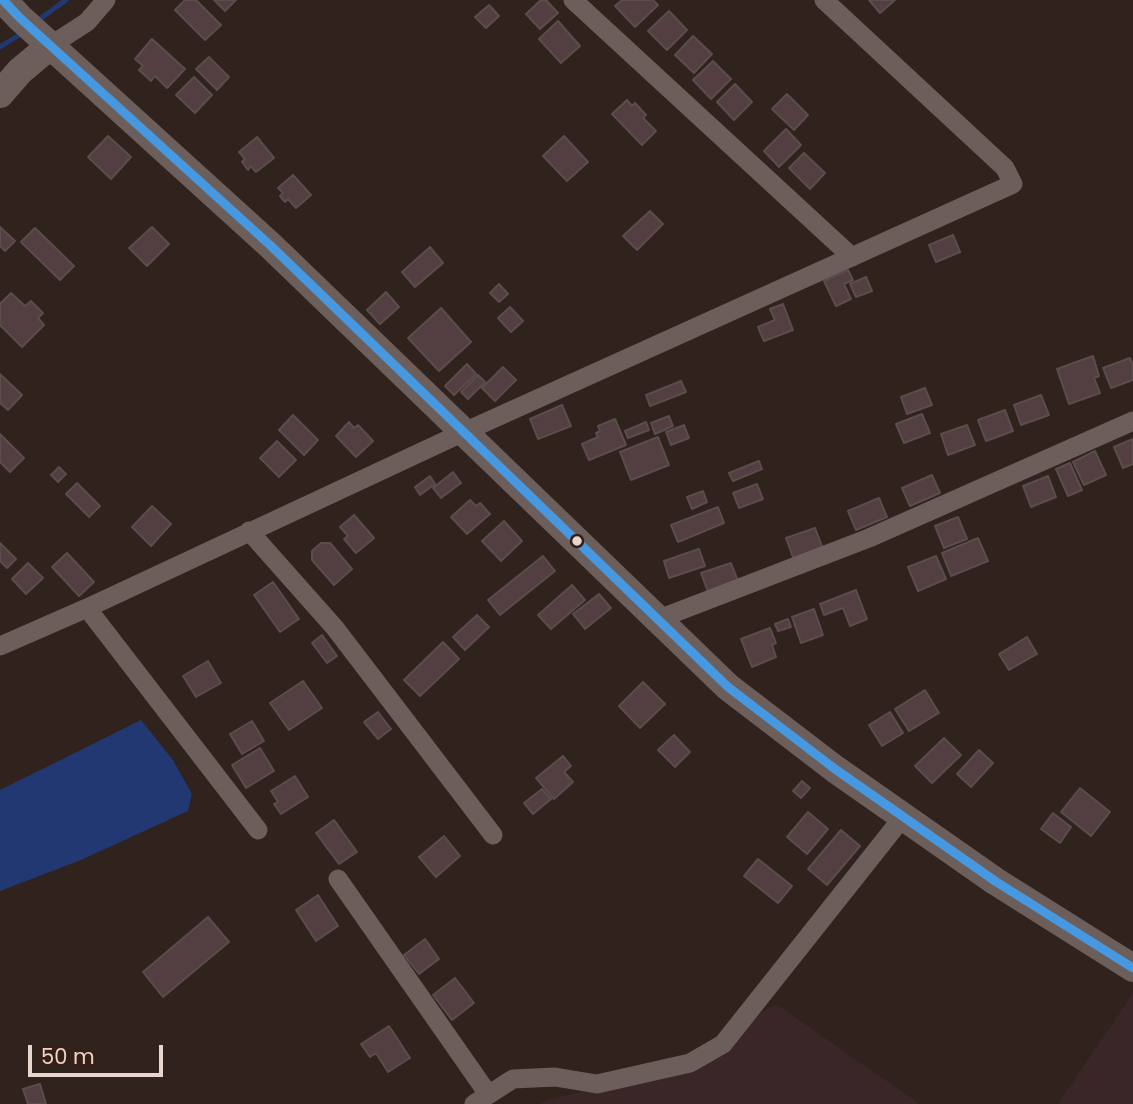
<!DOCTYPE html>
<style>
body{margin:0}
#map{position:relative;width:1133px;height:1104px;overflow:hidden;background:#30221c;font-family:Poppins,sans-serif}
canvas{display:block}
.scale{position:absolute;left:28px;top:1045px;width:135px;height:32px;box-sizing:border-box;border:4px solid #e8d5ce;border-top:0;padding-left:9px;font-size:21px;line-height:24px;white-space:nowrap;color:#e8d5ce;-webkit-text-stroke:5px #381e14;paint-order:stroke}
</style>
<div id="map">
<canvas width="1133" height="1104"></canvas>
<div class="scale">50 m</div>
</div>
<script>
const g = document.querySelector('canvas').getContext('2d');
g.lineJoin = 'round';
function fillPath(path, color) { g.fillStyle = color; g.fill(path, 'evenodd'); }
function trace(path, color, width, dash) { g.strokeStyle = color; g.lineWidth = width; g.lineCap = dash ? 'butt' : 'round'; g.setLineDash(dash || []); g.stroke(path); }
const industrial = new Path2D(`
 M1133,993V1104H1058Z
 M776,1004L920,1104H539L551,1099L665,1073L743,1023Z`);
const water = new Path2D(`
 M141,720L173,760L192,794L188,811L81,860L0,891V790Z`);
const stream = new Path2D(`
 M37,21L66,0
 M0,47L24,32`);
const building = new Path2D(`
 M185,0H196L221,25L205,40L175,10Z
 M214,0H236L225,11Z
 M541,0H546L558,13L540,29L526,14Z
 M622,0H653L658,5L635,27L615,6Z
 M869,0H895L880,13Z
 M489,5L499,16L486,28L475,17Z
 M669,11L687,30L667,50L648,31Z
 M558,21L580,46L561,63L539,39Z
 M693,36L712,54L694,73L675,55Z
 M152,39L185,69L167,88L155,76L151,81L139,70L143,66L135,59Z
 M209,57L229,77L217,90L196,69Z
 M713,61L731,79L711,99L693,80Z
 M194,77L212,95L195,113L176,95Z
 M735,84L752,102L734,120L717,102Z
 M787,94L808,115L794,130L772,109Z
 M627,100L632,106L635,103L646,115L643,118L656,131L642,145L612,114Z
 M786,129L801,145L779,167L764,151Z
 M108,136L131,157L111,179L88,157Z
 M564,136L588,162L567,181L543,156Z
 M257,137L274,158L256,172L251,166L248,170L242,162L245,159L239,152Z
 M804,153L825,173L810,189L789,168Z
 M293,175L311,195L296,208L288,199L285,202L280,196L283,193L278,188Z
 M650,211L663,224L637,250L623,236Z
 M0,227L15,241L5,251L0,246Z
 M152,227L169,244L147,266L129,248Z
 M35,228L74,266L60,280L21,242Z
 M953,235L960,252L936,262L929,245Z
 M430,247L443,263L415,287L402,272Z
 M848,270L853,280L844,284L851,299L836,306L824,281Z
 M866,277L872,291L856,297L850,284Z
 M499,284L508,294L499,302L490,293Z
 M386,292L399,307L380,324L367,310Z
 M11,293L25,306L31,301L43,313L38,318L44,325L22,347L0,325V304Z
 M783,304L793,330L764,341L758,327L775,320L770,309Z
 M510,307L523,321L511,332L498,318Z
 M441,308L471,342L439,371L408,338Z
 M1093,356L1099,376L1094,378L1100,393L1069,404L1057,369Z
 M1130,358L1133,365V380L1111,388L1103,368Z
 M467,364L476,374L454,395L445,386Z
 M503,367L516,380L495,401L482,388Z
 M0,374L22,395L8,410L0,403Z
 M478,375L485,382L468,399L461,392Z
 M681,381L686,392L650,406L646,395Z
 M925,388L932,405L907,414L901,397Z
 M1041,395L1049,415L1021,425L1014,405Z
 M562,405L571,426L538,439L530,419Z
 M1005,410L1013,431L986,441L978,420Z
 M922,414L930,433L904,443L896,424Z
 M293,415L318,440L304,455L279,430Z
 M669,416L673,426L655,434L651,423Z
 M615,419L626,445L589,460L582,444L598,437L596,433L600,431L598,426Z
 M349,422L354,428L358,425L373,441L356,457L336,436Z
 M646,422L649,430L628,438L625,431Z
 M684,425L689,438L671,445L666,432Z
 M967,425L975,445L948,455L941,434Z
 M0,434L24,458L10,472L0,462Z
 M658,437L669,465L631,480L620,452Z
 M1133,439V464L1123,468L1114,447Z
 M277,441L296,460L279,477L260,458Z
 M1095,451L1106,475L1084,485L1073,462Z
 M759,461L762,469L733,481L729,473Z
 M1070,463L1082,490L1068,496L1056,469Z
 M59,467L66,474L58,482L51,475Z
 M453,472L461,483L441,498L433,488Z
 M932,475L940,493L910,506L902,488Z
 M430,476L435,484L420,495L415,487Z
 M1048,476L1056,497L1031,507L1023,486Z
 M77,483L100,506L89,517L66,494Z
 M757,484L763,499L739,508L733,493Z
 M703,491L707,502L692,509L687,497Z
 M879,498L887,517L856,530L848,511Z
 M470,500L476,506L480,503L490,514L467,534L451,517Z
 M152,506L171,524L151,546L132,527Z
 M718,507L724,523L678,542L671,525Z
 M354,515L374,538L356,553L344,539L348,536L340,527Z
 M958,517L967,539L944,548L935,526Z
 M504,521L522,541L501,561L482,541Z
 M815,528L823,549L794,560L786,538Z
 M978,538L988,561L951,576L942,553Z
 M0,543L16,559L7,568L0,561Z
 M321,543H330L352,569L334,585L312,560V551Z
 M699,549L705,566L669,578L664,561Z
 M67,553L94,582L79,596L52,567Z
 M543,556L555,571L500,615L488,600Z
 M936,556L946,579L918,591L908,567Z
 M28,563L43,578L26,594L12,579Z
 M731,563L738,581L708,592L701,573Z
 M273,582L299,619L280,632L254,595Z
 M572,585L585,600L551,629L538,615Z
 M856,590L867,619L850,626L843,608L824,615L820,604Z
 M599,594L611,608L585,629L573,614Z
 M814,609L823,635L801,643L792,617Z
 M477,615L489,627L465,650L453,637Z
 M788,619L791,627L778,631L775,624Z
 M770,628L776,643L772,645L776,657L752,667L741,639Z
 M322,635L337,656L327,663L312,643Z
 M1027,637L1037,654L1009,670L999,654Z
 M443,642L459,659L420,696L404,680Z
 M208,661L221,683L196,697L183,676Z
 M303,681L322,708L289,730L270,703Z
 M643,682L665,704L640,728L619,706Z
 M925,690L939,713L909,731L895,709Z
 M378,712L391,729L378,739L364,722Z
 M890,712L903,733L882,746L869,725Z
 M252,721L264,741L242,754L230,734Z
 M674,735L690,752L675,767L658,750Z
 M944,738L961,755L932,783L915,766Z
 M260,748L274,771L246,788L232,765Z
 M979,750L993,763L971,787L957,774Z
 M563,756L571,766L564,772L573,782L554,799L536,778Z
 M295,776L308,797L281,814L274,804L278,802L271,791Z
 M802,781L810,788L801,798L793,791Z
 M1080,788L1110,812L1091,836L1061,812Z
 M542,789L551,799L533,814L524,803Z
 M808,812L828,829L807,854L787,837Z
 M1053,813L1071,827L1060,843L1041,829Z
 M334,820L357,852L339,864L316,833Z
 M841,830L860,846L827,885L808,869Z
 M444,836L460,856L436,877L419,857Z
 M758,859L792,886L778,903L744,876Z
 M318,895L338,926L316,941L296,910Z
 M208,917L229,942L163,997L143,972Z
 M425,939L439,959L419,974L404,955Z
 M455,978L474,1003L452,1020L433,995Z
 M389,1026L410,1058L388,1072L376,1053L370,1057L361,1044Z
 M40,1084L46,1104H28L23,1089Z`);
const street = new Path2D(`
 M573,0L852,257
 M50,46L87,22L106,0
 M249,531L335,628L493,835
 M87,608L258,830
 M656,620L869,538L1133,421
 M0,646L87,608L464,432L1013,184L1005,168L824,0
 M338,879L488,1094
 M474,1104L513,1079L555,1077L597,1084L690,1063L723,1044L903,817`);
const secondary = new Path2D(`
 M3,0L20,18L271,246L728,687L835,769L995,881L1133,968
 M0,94L20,71L50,46`);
const bus1 = new Path2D(`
 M3,0L20,18L271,246L728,687L835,769L995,881L1133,968`);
const markers = [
 [577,541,6,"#e8d5ce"]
];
fillPath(industrial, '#3a2626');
fillPath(water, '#213872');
trace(stream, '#213872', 5);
fillPath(building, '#533e41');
trace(building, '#5a4d4c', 2);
trace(street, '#6c5f5b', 19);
trace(secondary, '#6c5f5b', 28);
trace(bus1, '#4699e1', 9);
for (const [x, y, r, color] of markers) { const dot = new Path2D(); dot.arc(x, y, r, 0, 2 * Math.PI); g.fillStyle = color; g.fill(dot); trace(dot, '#381e14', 2.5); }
</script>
